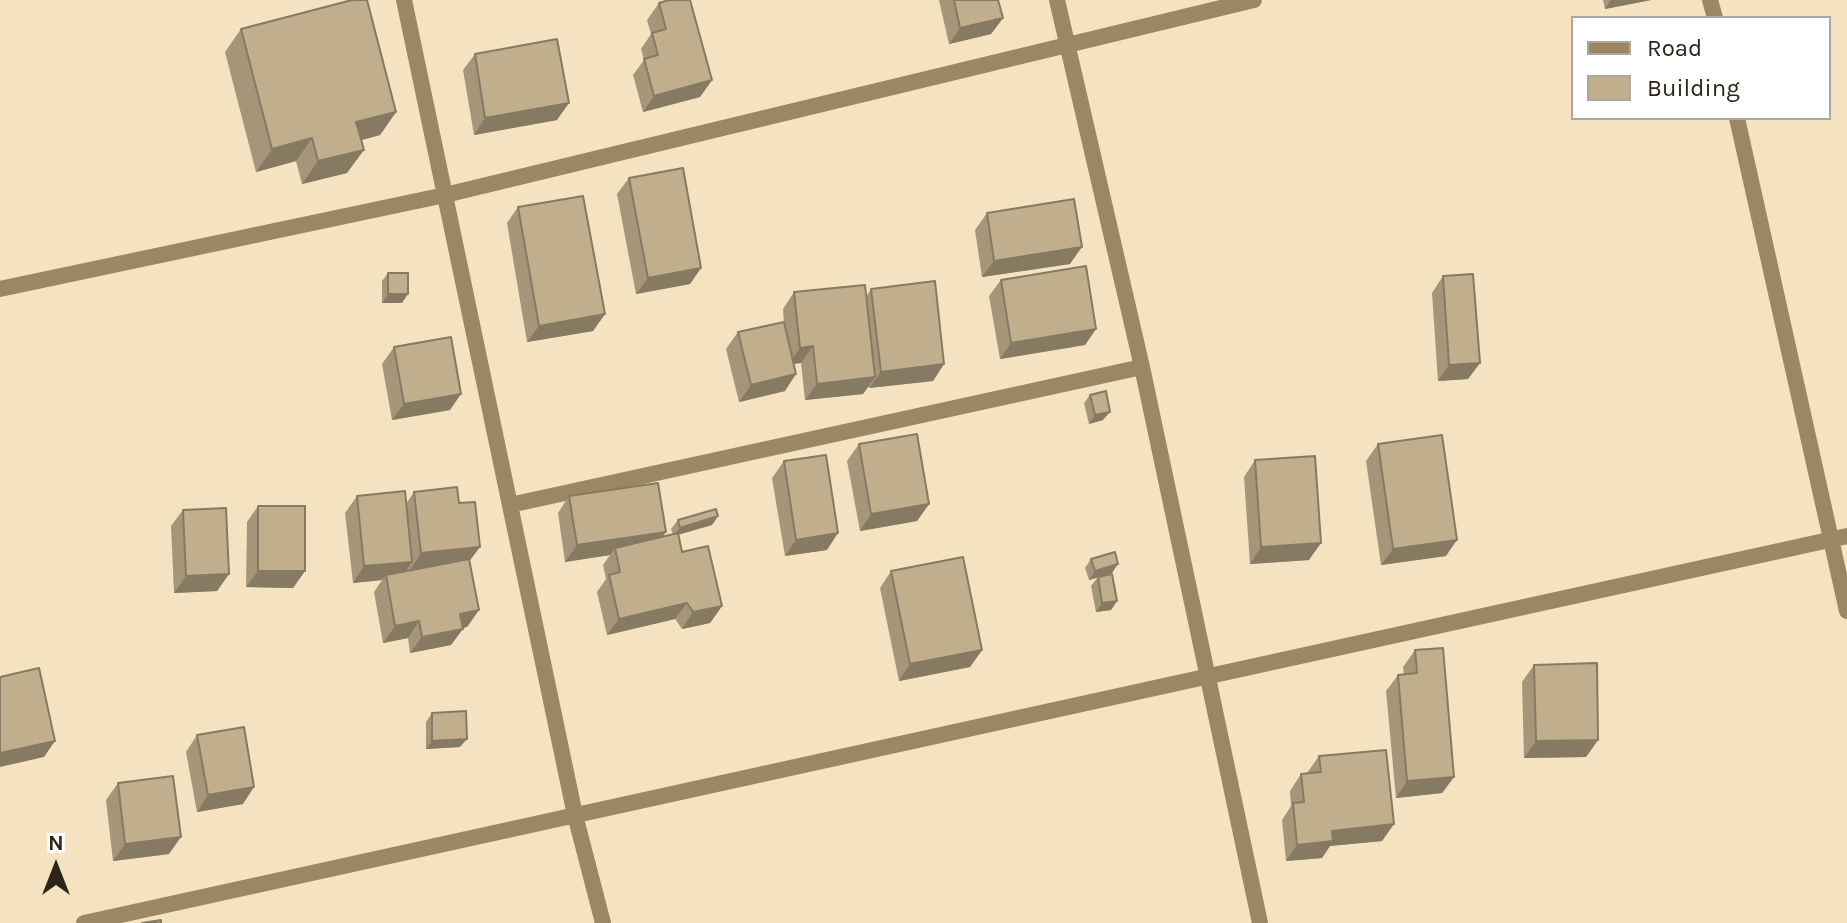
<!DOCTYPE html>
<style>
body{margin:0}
#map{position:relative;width:1847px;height:923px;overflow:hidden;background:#f5e2c0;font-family:Karla,sans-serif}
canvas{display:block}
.legend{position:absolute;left:1571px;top:16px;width:260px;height:104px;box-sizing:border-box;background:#fff;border:2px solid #aba8a3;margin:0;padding:10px 14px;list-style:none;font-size:24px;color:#2d2618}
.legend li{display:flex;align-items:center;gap:16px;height:40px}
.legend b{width:40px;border:2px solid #aba8a3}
.north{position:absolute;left:16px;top:827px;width:80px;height:80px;-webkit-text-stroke:6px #fff;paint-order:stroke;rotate:0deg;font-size:22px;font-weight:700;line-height:32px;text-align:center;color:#2d2618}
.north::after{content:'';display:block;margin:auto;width:28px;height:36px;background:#2d2618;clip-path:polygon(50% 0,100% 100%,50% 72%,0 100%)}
</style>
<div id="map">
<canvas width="1847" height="923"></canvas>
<ul class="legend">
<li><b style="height:10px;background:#9b8762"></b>Road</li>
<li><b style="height:22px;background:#c0ae8d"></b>Building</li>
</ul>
<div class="north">N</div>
</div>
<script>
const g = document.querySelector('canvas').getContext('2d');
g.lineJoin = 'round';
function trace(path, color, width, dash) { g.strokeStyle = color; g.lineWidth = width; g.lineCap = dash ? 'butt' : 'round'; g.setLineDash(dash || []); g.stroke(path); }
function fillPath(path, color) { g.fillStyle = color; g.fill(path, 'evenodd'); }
const street = new Path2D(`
 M404,0L575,815L603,923
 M1057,0L1142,367L1260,923
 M1710,0L1715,18
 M1737,118L1847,611
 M0,289L445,195L1254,0
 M510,505L1142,367
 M84,923L1847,536`);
const wall = new Path2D(`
 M939,0H998L1003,18L991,34L949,44Z
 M1603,0H1651L1605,9Z
 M659,3L712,80L700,97L643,112L633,75L644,60L641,49L651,34L647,20Z
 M241,29L396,112L380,135L361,140L347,173L302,184L296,161L256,172L225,52Z
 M475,54L557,120L474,135L463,70Z
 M629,178L701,268L690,284L636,294L617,194Z
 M518,207L605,314L593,331L527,342L507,223Z
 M987,213L1070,264L982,277L975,230Z
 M388,273L402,303H382V281Z
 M1443,276L1480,363L1468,379L1438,381L1432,293Z
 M1001,280L1096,329L1085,345L1000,359L989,296Z
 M871,289L944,364L933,381L869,388V386L863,394L805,400L801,363L794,364L785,391L739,402L726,349L738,332L784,325L783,309L794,292L866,297Z
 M394,347L450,410L392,420L382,364Z
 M1090,395L1103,420L1089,424L1084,403Z
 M859,444L929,504L917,521L860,531L847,461Z
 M1378,444L1446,556L1381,565L1366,461Z
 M1255,460L1309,560L1250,564L1244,477Z
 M784,461L827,550L785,556L772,478Z
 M414,492L459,503L479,610L467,627L463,628L451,645L410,653L408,638L383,643L374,592L382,580L353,583L345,513L357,496L406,504Z
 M569,496L666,532L662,537L673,534L671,529L678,520L718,516L712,525L678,535L682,552L722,606L710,623L682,629L675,619L607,635L597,592L606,579L603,565L610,555L565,562L558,513Z
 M258,506L305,571L293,588L246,587L247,522Z
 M183,510L229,574L217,591L174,593L171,526Z
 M1091,559L1112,573L1089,580L1085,568Z
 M891,571L982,650L970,667L899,681L880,588Z
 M1098,577L1117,601L1111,610L1096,612L1091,586Z
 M1415,650L1454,777L1442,793L1396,798L1386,691L1398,675L1404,674L1403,667Z
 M1534,665L1598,740L1586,757L1524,758L1522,682Z
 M432,713L460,747L426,749V722Z
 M197,735L243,804L197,812L186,752Z
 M1319,756L1394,824L1382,841L1330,846L1322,858L1286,861L1282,820L1291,806L1290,791L1301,774L1307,773Z
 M118,783L169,854L113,861L106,800Z`);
const shadedWall = new Path2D(`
 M1611,0H1651L1605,9Z
 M1003,18L991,34L949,44L960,28Z
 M712,80L700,97L643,112L654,96Z
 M569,103L557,120L474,135L485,118Z
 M396,112L380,135L340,146L356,122Z
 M312,138L296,161L256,172L272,149Z
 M364,150L347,173L302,184L318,161Z
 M1082,247L1070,264L982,277L994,261Z
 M701,268L690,284L636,294L648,278Z
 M388,294H408L402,303H382Z
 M605,314L593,331L527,342L539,326Z
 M1096,329L1085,345L1000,359L1011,343Z
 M813,346L801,363L789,364L800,348Z
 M1480,363L1468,379L1438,381L1449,365Z
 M944,364L933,381L869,388L881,372Z
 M796,374L785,391L739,402L751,385Z
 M875,377L863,394L805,400L817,384Z
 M461,394L450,410L392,420L404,404Z
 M1110,412L1103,420L1089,424L1095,415Z
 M929,504L917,521L860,531L871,514Z
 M718,516L712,525L673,536L680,528Z
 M666,532L654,548H615L610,555L565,562L577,545Z
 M838,533L827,550L785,556L796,540Z
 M1457,540L1446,556L1381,565L1393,549Z
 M1321,543L1309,560L1250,564L1261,547Z
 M480,547L468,563L410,570L421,553Z
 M412,562L401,578L386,575L382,580L353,583L364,566Z
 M1118,564L1112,573L1089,580L1095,571Z
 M258,571H305L293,588L246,587Z
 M229,574L217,591L174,593L186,576Z
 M1117,601L1111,610L1096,612L1102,603Z
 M687,603L675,619L607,635L619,619Z
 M722,606L710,623L682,629L693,612Z
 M479,610L467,627L448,631L460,614Z
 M419,621L408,638L383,643L395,626Z
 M463,629L451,645L410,653L422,637Z
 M982,650L970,667L899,681L910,664Z
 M467,739L460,747L426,749L432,741Z
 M1598,740L1586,757L1524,758L1536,741Z
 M55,741L44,757L0,767V753Z
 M1454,777L1442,793L1396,798L1407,781Z
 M254,787L243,804L197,812L208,795Z
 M1394,824L1382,841L1330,846L1322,858L1286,861L1297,845L1332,831Z
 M181,837L169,854L113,861L125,844Z`);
const building = new Path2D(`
 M352,0H367L396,112L356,122L364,150L318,161L312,138L272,149L241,29Z
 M669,0H690L712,80L654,96L644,59L658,55L652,33L666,29L659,3Z
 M954,0H998L1003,18L960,28Z
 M557,39L569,103L485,118L475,54Z
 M683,168L701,268L648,278L629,178Z
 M583,196L605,314L539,326L518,207Z
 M1074,199L1082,247L994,261L987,213Z
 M1086,266L1096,329L1011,343L1001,280Z
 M388,273H408V294H388Z
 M1473,274L1480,363L1449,365L1443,276Z
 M935,281L944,364L881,372L871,289Z
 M865,285L875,377L817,384L813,346L800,348L794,292Z
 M784,322L796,374L751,385L738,332Z
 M451,337L461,394L404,404L394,347Z
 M1106,391L1110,412L1095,415L1090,395Z
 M917,434L929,504L871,514L859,444Z
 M1442,435L1457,540L1393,549L1378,444Z
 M826,455L838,533L796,540L784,461Z
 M1315,456L1321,543L1261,547L1255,460Z
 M658,483L666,532L577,545L569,496Z
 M457,487L459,503L475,502L480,547L421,553L414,492Z
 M405,491L412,562L364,566L357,496Z
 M258,506H305V571H258Z
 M226,508L229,574L186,576L183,510Z
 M716,509L718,516L680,528L678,520Z
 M678,533L682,552L708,546L722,606L693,612L687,603L619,619L609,575L620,572L615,548Z
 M1115,552L1118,564L1095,571L1091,559Z
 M963,557L982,650L910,664L891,571Z
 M469,559L479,610L460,614L463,629L422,637L419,621L395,626L386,575Z
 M1112,574L1117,601L1102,603L1098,577Z
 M1443,648L1454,777L1407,781L1398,675L1417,673L1415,650Z
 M1597,663L1598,740L1536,741L1534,665Z
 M39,668L55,741L0,753V677Z
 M466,711L467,739L432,741V713Z
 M244,727L254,787L208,795L197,735Z
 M1386,750L1394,824L1332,831L1333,841L1297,845L1293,803L1304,802L1301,774L1321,772L1319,756Z
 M173,776L181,837L125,844L118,783Z
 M161,920V923H142Z`);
trace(street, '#9b8762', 16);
fillPath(wall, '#a59679');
fillPath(shadedWall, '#867a63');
fillPath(building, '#c0ae8d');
trace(building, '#867a63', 2);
</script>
